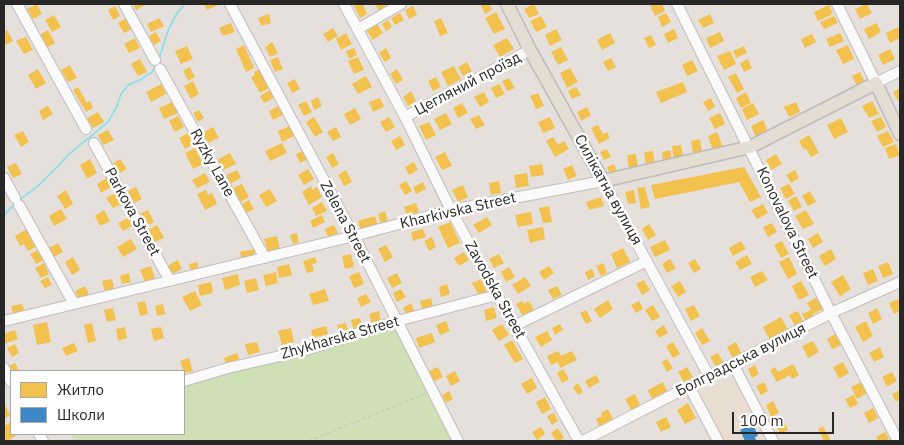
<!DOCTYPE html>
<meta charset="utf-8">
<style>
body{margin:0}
#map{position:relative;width:904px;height:445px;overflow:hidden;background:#e6e0dd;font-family:"IBM Plex Sans",sans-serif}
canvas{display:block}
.frame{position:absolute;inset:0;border:5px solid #272727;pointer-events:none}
.legend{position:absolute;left:10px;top:370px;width:175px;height:65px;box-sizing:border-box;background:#fff;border:1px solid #a9a9a9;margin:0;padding:6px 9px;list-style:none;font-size:15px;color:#272727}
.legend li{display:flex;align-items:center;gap:10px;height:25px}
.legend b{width:25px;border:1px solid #a9a9a9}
.scale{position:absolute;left:732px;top:412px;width:102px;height:22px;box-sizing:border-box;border:2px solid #272727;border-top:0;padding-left:6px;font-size:15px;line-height:18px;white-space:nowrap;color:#272727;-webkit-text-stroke:4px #fff;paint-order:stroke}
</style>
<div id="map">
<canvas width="904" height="445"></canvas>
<div class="frame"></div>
<ul class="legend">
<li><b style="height:14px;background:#f2c14e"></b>Житло</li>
<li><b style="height:14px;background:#3f88c5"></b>Школи</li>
</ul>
<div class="scale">100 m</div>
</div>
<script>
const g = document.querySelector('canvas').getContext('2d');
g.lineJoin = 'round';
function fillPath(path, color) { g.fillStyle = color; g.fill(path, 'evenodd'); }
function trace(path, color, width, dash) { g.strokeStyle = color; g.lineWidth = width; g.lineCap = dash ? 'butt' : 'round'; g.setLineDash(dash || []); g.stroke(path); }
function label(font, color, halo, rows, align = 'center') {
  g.font = font + ' "IBM Plex Sans",sans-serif'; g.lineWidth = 5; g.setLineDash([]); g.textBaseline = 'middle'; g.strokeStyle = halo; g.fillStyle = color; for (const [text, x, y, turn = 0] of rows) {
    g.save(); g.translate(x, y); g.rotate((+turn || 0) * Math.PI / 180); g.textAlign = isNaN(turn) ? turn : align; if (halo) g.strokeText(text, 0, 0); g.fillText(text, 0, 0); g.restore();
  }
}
const education = new Path2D(`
 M735,376L769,441H722L698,395Z`);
const green = new Path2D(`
 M397,321L458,441H74L71,434H184V381Z`);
const homes = new Path2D(`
 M37,4L42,14L33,19L27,9Z
 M133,4H147L136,10Z
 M204,4H221L207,10Z
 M353,4H363L367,14L360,18Z
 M375,4H386L387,5L379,11Z
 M480,4H489L492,10L485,14Z
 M534,4L539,14L529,18L524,9Z
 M649,4H662L665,11L655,16Z
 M866,4H867L872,13L860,19L855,9Z
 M829,5L833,14L818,21L814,12Z
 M115,6L120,16L113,20L108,10Z
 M413,6L417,15L409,19L405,10Z
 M496,12L505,29L494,34L485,18Z
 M400,13L404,20L395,25L391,18Z
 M666,13L671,22L662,27L658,17Z
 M269,14L271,23L261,26L258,18Z
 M710,14L714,23L703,28L698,20Z
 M54,15L61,27L52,32L45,20Z
 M541,16L547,27L536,32L530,21Z
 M834,16L838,23L824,29L820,22Z
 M126,18L132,29L124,33L118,23Z
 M159,18L164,26L151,32L147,24Z
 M441,18L448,33L440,36L434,21Z
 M388,20L392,27L386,31L382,24Z
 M231,23L235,32L223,36L219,28Z
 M877,23L881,32L869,39L864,29Z
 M377,24L383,33L373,40L367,31Z
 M898,27L900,32V38L890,43L886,33Z
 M333,28L338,36L328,42L323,34Z
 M556,29L562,40L550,46L545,35Z
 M674,29L678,38L668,43L664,34Z
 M7,30L13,41L6,45L4,41V32Z
 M48,30L55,43L46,48L39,35Z
 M156,32L161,41L154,45L149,36Z
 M720,32L724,41L710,48L706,38Z
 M346,33L352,44L341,50L336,39Z
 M610,33L615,43L602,50L597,40Z
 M840,33L844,41L830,47L826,39Z
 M812,34L816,42L805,48L801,39Z
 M651,35L656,45L649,48L644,38Z
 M26,37L33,50L24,54L16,41Z
 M135,38L140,48L129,53L124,44Z
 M507,38L514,49L500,57L493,45Z
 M272,42L278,53L270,57L265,47Z
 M244,45L254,68L246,72L236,49Z
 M848,45L854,59L843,64L836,50Z
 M187,46L193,59L181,64L175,51Z
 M744,46L747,53L736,58L733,51Z
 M561,47L568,60L558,65L551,52Z
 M354,48L357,55L349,59L346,51Z
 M386,48L391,58L385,62L379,53Z
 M890,49L895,59L883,65L878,55Z
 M730,51L736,64L724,70L717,56Z
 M278,57L283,69L275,72L270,60Z
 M358,57L364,70L354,74L348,61Z
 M611,58L616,67L608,71L603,62Z
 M140,59L147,72L138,76L131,64Z
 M748,59L752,68L744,72L740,63Z
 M692,60L698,71L687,76L682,65Z
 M467,62L472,71L463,76L458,67Z
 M70,65L77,78L68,82L61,70Z
 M454,66L461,79L448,86L441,72Z
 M190,67L195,77L188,81L183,71Z
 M570,68L578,82L567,88L560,73Z
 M38,69L46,83L36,89L28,75Z
 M260,69L271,87L260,93L251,77L255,75L254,72Z
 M397,69L403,80L396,84L390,74Z
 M860,72L865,82L857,86L852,76Z
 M736,73L744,89L737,93L728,77Z
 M366,76L372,87L358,94L352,84Z
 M436,77L441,87L433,91L428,81Z
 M509,78L515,88L507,91L502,81Z
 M295,79L300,89L292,93L287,83Z
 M193,81L199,94L191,99L184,86Z
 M683,82L687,92L661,103L656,92Z
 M161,84L166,94L151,102L146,92Z
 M499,84L505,94L496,98L491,88Z
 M78,87L87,103L90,101L93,108L86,112L73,90Z
 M576,87L581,95L572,99L568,91Z
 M900,88V100L898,101L893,92Z
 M270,90L274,98L264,103L260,96Z
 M411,91L416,101L408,106L403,97Z
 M484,92L489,102L480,107L474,97Z
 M746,92L751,103L741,108L736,98Z
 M538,93L544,106L536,109L530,96Z
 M318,97L322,106L314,110L311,101Z
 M380,98L384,107L373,112L369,102Z
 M711,98L715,107L708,111L703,102Z
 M306,101L312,112L304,116L298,105Z
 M872,101L879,114L869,118L862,106Z
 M172,102L178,113L164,119L159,108Z
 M796,102L800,112L789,117L784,107Z
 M462,103L468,113L458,118L453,108Z
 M753,103L759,114L747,120L742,109Z
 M48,106L53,114L43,120L39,111Z
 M278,106L283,115L273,120L269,111Z
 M587,107L591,115L581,121L577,112Z
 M355,108L361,119L350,125L344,114Z
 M199,110L204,118L198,122L193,113Z
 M98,112L104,122L93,128L87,118Z
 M446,113L452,124L440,130L434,119Z
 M720,113L725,124L715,129L709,118Z
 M479,115L485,125L476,129L470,119Z
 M178,116L184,127L175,132L169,121Z
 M314,117L323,132L315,137L306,122Z
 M389,117L395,127L386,132L380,122Z
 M550,117L555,128L543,133L538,122Z
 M881,117L886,127L877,132L871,121Z
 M841,118L848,132L834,139L827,125Z
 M763,120L768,132L756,137L751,126Z
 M429,122L436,135L426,140L419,126Z
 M598,125L603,134L607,132L610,138L599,144L591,128Z
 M290,126L294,136L282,142L278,131Z
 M213,127L219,138L208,143L202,133Z
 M336,127L341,137L333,141L327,132Z
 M108,130L114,140L103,145L98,135Z
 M23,131L29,142L21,147L14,135Z
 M888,131L894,142L883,147L877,136Z
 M717,132L723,147L713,151L708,136Z
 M188,133L194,144L185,149L179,138Z
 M809,135L819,153L811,157L806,148L804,150L799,141Z
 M400,136L405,145L396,150L391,141Z
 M553,137L558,145L564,141L569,149L555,157L546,141Z
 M700,139L702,152L693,153L691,141Z
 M282,143L287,153L270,161L265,151Z
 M896,144L900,155L889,159L885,148Z
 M681,145L684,159L674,160L672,146Z
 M195,148L203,164L193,169L185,153Z
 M607,149L611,157L604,160L600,152Z
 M305,150L309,159L300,163L296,154Z
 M670,150L672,159L663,161L662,152Z
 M653,151L655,165L646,166L644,152Z
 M445,152L452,166L442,170L435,157Z
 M230,153L236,164L223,170L217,160Z
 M333,153L339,164L332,168L326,157Z
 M636,154L638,168L629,169L627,155Z
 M776,154L782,164L771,170L766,160Z
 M90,159L97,173L87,179L80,165Z
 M120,159L127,169L118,174L112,164Z
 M414,162L418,170L409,175L405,167Z
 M16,163L22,174L13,178L7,167Z
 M542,164L544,175L531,177L529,166Z
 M614,164L617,170L610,174L607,167Z
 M572,165L577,176L568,180L563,169Z
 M744,167L761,197L750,202L739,182L655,199L651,185Z
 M308,169L314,179L304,185L298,175Z
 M237,170L241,178L230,184L226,175Z
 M346,170L352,182L344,186L338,175Z
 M795,170L799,178L791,183L786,175Z
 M205,173L210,182L197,188L192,180Z
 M527,173L529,186L516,188L514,175Z
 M107,178L111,187L101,193L97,184Z
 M406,181L412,191L405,195L399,185Z
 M499,181L501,193L491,195L489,183Z
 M423,182L426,189L416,194L413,187Z
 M242,184L249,197L240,202L233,188Z
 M789,184L795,194L786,199L780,188Z
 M463,185L468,197L458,202L452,190Z
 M311,186L312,190L317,187L322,197L309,205L302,192Z
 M136,187L142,199L134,203L128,191Z
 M645,187L650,207L641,209L637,188Z
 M270,189L277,201L266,207L259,195Z
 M66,190L73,204L65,209L57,196Z
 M206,190L208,195L212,193L217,204L205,210L197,194Z
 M634,190L636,203L628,204L625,192Z
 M810,191L816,202L808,206L802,196Z
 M115,193L121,204L113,208L106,198Z
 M796,196L802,207L794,211L788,201Z
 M601,197L604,206L589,210L586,202Z
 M249,200L254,209L246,213L242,204Z
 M322,202L327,211L316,216L312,208Z
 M416,203L419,212L407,216L404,207Z
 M763,204L768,213L757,219L751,210Z
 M549,206L552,222L543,223L539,208Z
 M61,209L67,219L54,226L49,216Z
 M104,210L110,221L100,226L95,216Z
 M148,210L154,222L146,226L140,214Z
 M806,210L814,224L803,229L795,216Z
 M385,211L388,222L381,224L378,214Z
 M531,212L533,224L518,227L515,215Z
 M322,215L325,222L313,228L310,221Z
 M375,216L378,226L361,231L358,221Z
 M487,217L492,225L479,233L473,225Z
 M128,218L132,226L123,231L118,223Z
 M450,222L460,243L448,248L438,227Z
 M772,223L777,232L768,237L763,227Z
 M649,224L656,235L648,240L642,229Z
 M157,225L164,238L155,242L148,230Z
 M334,225L338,233L328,237L325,229Z
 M543,227L545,239L530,243L527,230Z
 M27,229L37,246L28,251L24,244L20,246L15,236Z
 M423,229L426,237L413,241L411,232Z
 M297,233L299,242L293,244L290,235Z
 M818,233L823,242L813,248L808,239Z
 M277,236L280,249L268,252L264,239Z
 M432,237L436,247L429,251L424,241Z
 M131,239L137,249L123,257L117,247Z
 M665,240L670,250L655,257L650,247Z
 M741,241L746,249L733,256L729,248Z
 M782,241L789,254L781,258L774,245Z
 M58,243L63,252L54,257L49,248Z
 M386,245L393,257L385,262L378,249Z
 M623,248L630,262L617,268L611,254Z
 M254,249L255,257L242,260L240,252Z
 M831,249L836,259L825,266L819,256Z
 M38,250L44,260L36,264L30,254Z
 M464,252L469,260L459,266L454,258Z
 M351,254L354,267L345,269L342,256Z
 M499,254L504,263L494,268L489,259Z
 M747,255L752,264L740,270L735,262Z
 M73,257L80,270L72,275L65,262Z
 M315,257L317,263L312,264L314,271L307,273L303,261Z
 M789,257L797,274L788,279L779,262Z
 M670,259L676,268L667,273L662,264Z
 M695,259L701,269L694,273L688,263Z
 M178,260L182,269L172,274L167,266Z
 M197,262L199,269L191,271L189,264Z
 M888,262L893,274L883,278L878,266Z
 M44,263L49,274L41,278L35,268Z
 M603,263L607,273L601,276L596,266Z
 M289,264L292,275L279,278L277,267Z
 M151,266L155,278L145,282L140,270Z
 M549,266L554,273L544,280L539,272Z
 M509,267L515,277L506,282L501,272Z
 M592,269L595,276L588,280L585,272Z
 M873,269L878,281L868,285L863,273Z
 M762,271L768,280L755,287L750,277Z
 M276,272L278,283L266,286L263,275Z
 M359,272L364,284L354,288L349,276Z
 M129,273L131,282L122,284L120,276Z
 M397,273L402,283L392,288L387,278Z
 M238,274L240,285L225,290L222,278Z
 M843,275L851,289L840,296L831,282Z
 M48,277L52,285L45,288L40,281Z
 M525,277L531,286L518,294L512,285Z
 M256,278L259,290L247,293L244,281Z
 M112,279L114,289L105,292L102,281Z
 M481,279L487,292L479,296L472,283Z
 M644,280L650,290L642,295L636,284Z
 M680,281L686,292L678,297L671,286Z
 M801,281L809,295L799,300L792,286Z
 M211,282L213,293L200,296L198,285Z
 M447,284L450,294L441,297L439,287Z
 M85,286L89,294L79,299L75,291Z
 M557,286L562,295L553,299L548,290Z
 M325,289L329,301L313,305L309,294Z
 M401,289L406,297L397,302L393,293Z
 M195,291L202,305L190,311L182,297Z
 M366,294L371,302L361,307L357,298Z
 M431,298L434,310L423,313L420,301Z
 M816,298L823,309L813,314L815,318L806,322L802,314L811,310L807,303Z
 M898,299L900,304V311L894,314L889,303Z
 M608,300L613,309L600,318L594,309Z
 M145,301L148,314L140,316L137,303Z
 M522,301L524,304L529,301L534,310L523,316L516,304Z
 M639,301L643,309L636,313L631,305Z
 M411,303L415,312L407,316L403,308Z
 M22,304L25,312L13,314L11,306Z
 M163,304L165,314L157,316L155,306Z
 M653,305L660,317L652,321L645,310Z
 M694,305L700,316L691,321L685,309Z
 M494,307L497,318L486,321L484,310Z
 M113,308L116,320L107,322L104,310Z
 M877,308L882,319L873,324L868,313Z
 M586,310L592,321L586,324L580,313Z
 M379,311L381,322L372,325L369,314Z
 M798,311L804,323L796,328L789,315Z
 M781,317L788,330L770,340L763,327Z
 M360,318L363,328L354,331L351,320Z
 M446,321L450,331L440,335L436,325Z
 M866,321L873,336L863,342L855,327Z
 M47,322L51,342L37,345L33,325Z
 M92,323L96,341L88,343L84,325Z
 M346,323L348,331L339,333L337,325Z
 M502,324L509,335L499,341L492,330Z
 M560,324L563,330L555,335L552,328Z
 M664,325L668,333L659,338L655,331Z
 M326,326L328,334L313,338L311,330Z
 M125,327L127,338L118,341L116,329Z
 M161,327L164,338L154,341L151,329Z
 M291,328L294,342L282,345L278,331Z
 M702,328L710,341L702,345L695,333Z
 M15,330L18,339L4,344V334Z
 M547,331L552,340L541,347L535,337Z
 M432,333L435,342L419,348L416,338Z
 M835,334L841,345L832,349L827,339Z
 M512,340L523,359L515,363L504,345Z
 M813,341L819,352L808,358L802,346Z
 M257,342L260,352L248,355L245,344Z
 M673,342L680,354L673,358L666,346Z
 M736,342L742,354L733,358L727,347Z
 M74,343L78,351L66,356L62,348Z
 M15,344L19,353L12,357L7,348Z
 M880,347L884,357L874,362L869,353Z
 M558,351L561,356L572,351L577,360L560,368L558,362L551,365L547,356Z
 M237,353L240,361L227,366L224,358Z
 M718,353L724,363L716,367L710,357Z
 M189,358L193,371L184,373L180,361Z
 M667,359L673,368L667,372L662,362Z
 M843,362L849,373L839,379L833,367Z
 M15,363L19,370L16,371H12L9,366Z
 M793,364L799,375L792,379L790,375L777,382L770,370L775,367L778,372Z
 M755,365L759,374L752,378L748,369Z
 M438,367L443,377L434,381L429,371Z
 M687,367L693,377L684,382L678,372Z
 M563,369L569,379L562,383L557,373Z
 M455,371L460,381L451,386L446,376Z
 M892,372L897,381L887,387L882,377Z
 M596,375L600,382L589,388L585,381Z
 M532,378L537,388L527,394L521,384Z
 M663,382L667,391L652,399L648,390Z
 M764,382L768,391L761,395L756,386Z
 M861,382L867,393L857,399L851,387Z
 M578,383L583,392L578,395L573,387Z
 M900,390V399L896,402L892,394Z
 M449,391L453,399L446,403L442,395Z
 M635,394L640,405L631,410L625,399Z
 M854,395L858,404L850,408L845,399Z
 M545,397L551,409L542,414L536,402Z
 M773,401L779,413L771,417L766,405Z
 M4,403L10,415L4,419Z
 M688,403L696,418L685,424L677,410Z
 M873,408L878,418L869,423L864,413Z
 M608,409L613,419L599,426L596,419L602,416L601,413Z
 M554,413L558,421L552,425L547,416Z
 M666,417L671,427L661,432L656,422Z
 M784,421L788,430L780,434L776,425Z
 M11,422V434H19L7,441H4V426Z
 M823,426L831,441H824L818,429Z
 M541,427L545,434L537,440L532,432Z
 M558,428L564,438L559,441H556L551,433Z
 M885,432L889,439L885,441H878L876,437Z`);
const schools = new Path2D(`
 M753,424L758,436L755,437L756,441H745L740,430Z`);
const stream = new Path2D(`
 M159,59C165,39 170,19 185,4
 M18,201L38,186L61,163L68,155L108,122L117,106L121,94L128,85L140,80L152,72L157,63
 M4,215L15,204`);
const path = new Path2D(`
 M308,441L425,394`);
const minor = new Path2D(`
 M17,4L86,129
 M124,4L155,60
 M230,4L354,236L458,441
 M344,4L405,117L451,210L497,295L579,441
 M677,4L831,313L898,441
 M837,4L876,83L900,71
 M358,29L401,4
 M160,69L265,258
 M405,117L530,50
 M94,143L170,281
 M4,178L15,198
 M19,205L74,304
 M4,321L354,236L451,210L603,181L709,376
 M514,326L647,261
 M733,364L773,441
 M4,368L11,382
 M184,381L228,368L306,350L397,321L497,295
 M689,386L718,441
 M39,434L43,441
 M583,441L831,313L900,282`);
const major = new Path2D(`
 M507,4L530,50L603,181L750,147L876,83L900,134`);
const streetNames = [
 ["Цегляний проїзд",468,84,-28],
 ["Ryzky Lane",212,163,61],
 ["Силікатна вулиця",608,190,61],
 ["Kharkivska Street",458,211,-13],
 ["Parkova Street",132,212,61],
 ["Zelena Street",345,222,62],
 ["Konovalova Street",787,223,64],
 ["Zavodska Street",495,290,61],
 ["Zhykharska Street",340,338,-16],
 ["Болградська вулиця",741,360,-27]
];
fillPath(education, '#e9ddd1');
fillPath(green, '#cfdfb6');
fillPath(homes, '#f2c14e');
fillPath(schools, '#3f88c5');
trace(stream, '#92e0e6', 2);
trace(minor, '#bfbdbe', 12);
trace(major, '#bfbcbc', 15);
trace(path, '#c1c0c0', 1, [4, 2.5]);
trace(minor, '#fbfafa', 10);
trace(major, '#e4ddd3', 12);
label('15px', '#272727', '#fff', streetNames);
</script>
